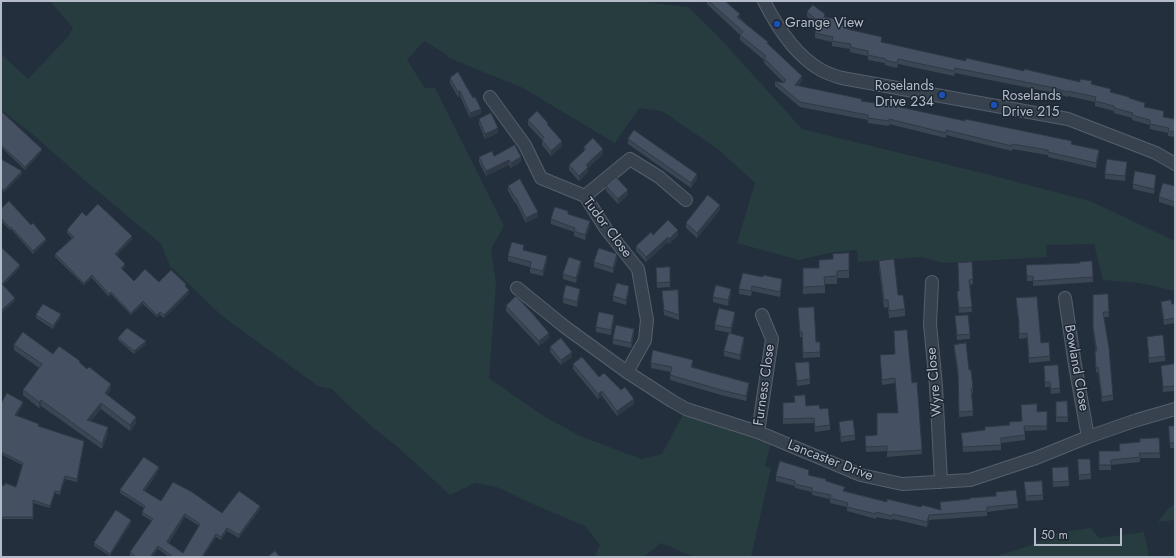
<!DOCTYPE html>
<style>
body{margin:0}
#map{position:relative;width:1176px;height:558px;overflow:hidden;background:#242f3e;font-family:Jost,sans-serif}
canvas{display:block}
.frame{position:absolute;inset:0;border:2px solid #b4bcc9;pointer-events:none}
.scale{position:absolute;left:1034px;top:528px;width:88px;height:18px;box-sizing:border-box;border:2px solid #b4bcc9;border-top:0;padding-left:5px;font-size:12px;line-height:14px;white-space:nowrap;color:#b4bcc9;-webkit-text-stroke:3px #1d2633;paint-order:stroke}
</style>
<div id="map">
<canvas width="1176" height="558"></canvas>
<div class="frame"></div>
<div class="scale">50 m</div>
</div>
<script>
const g = document.querySelector('canvas').getContext('2d');
g.lineJoin = 'round';
function fillPath(path, color) { g.fillStyle = color; g.fill(path, 'evenodd'); }
function trace(path, color, width, dash) { g.strokeStyle = color; g.lineWidth = width; g.lineCap = dash ? 'butt' : 'round'; g.setLineDash(dash || []); g.stroke(path); }
function label(font, color, halo, rows, align = 'center') {
  g.font = font + ' Jost,sans-serif'; g.lineWidth = 3; g.setLineDash([]); g.textBaseline = 'middle'; g.strokeStyle = halo; g.fillStyle = color; for (const [text, x, y, turn = 0] of rows) {
    g.save(); g.translate(x, y); g.rotate((+turn || 0) * Math.PI / 180); g.textAlign = isNaN(turn) ? turn : align; if (halo) g.strokeText(text, 0, 0); g.fillText(text, 0, 0); g.restore();
  }
}
const green = new Path2D(`
 M50,1H638L688,7L718,36L802,129L986,174L1090,201L1175,241V291L1140,283L1103,280L1094,244L1046,245L1047,257L944,263L921,257L858,262L857,250L834,252L799,260L737,243L755,183L719,150L662,111L639,108L615,143L523,88L449,58L446,54L424,41L407,60L425,88H435L504,226L491,249L496,284L489,378L542,415L580,436L641,459L662,454L685,411L772,439L765,466L771,468L751,557H694L661,543L644,557H594L600,545L585,526L535,505L497,487L475,483L450,495L399,448L376,430L348,405L332,389L318,386L221,315L170,266L161,244L89,184L31,133L4,112L1,111V54L28,79L68,37L73,28Z
 M1175,504V520L1158,522L1168,509Z
 M1091,528L1099,538L1144,532L1149,557H993L1026,547L1058,533Z`);
const minor = new Path2D(`
 M764,1C777,27 795,55 821,70C828,74 835,76 842,78L1068,119L1156,153L1175,164
 M490,97L525,145L541,178L585,196L606,229L638,269L647,320L645,340L627,372
 M585,196L630,159L659,177L686,200
 M932,282L930,324L936,386L941,482
 M517,288L565,327L627,372L672,401L686,409L758,432L861,475L902,484L970,480L1036,458L1088,437L1137,420L1175,409
 M1065,298L1075,365L1088,437
 M758,432L772,339L762,315`);
const wall = new Path2D(`
 M707,1H725L740,18L768,44L802,81L798,86L862,101L1072,145L1099,155L1096,168L1048,157V155L1012,149V151L946,135V138L889,124V126L868,123V120L800,107L775,86V81L784,83L764,63V60L740,40V35L707,4Z
 M807,12L825,17L842,26L847,29L882,42L966,61L1024,71L1092,84L1111,92L1129,98L1164,117L1175,119V137L1168,136V133L1150,129V125L1132,120V118L1114,113V111L1095,106V102L1068,96V97L1050,92L955,73L954,76L898,64L897,68L885,65V63L868,60V56L850,52V49L832,46V42L815,38V33L817,24L807,17Z
 M450,78L481,114L470,118L460,96L458,97L450,83Z
 M1,111L42,151L25,170L1,147Z
 M479,119L498,133L485,139L479,124Z
 M528,120L548,126L562,146L551,156L542,145V140L528,125Z
 M628,139L697,179L691,188L628,144Z
 M584,147L603,154L588,168V172L579,181L569,170V165L584,151Z
 M494,156L521,162L511,168L509,165L486,176L479,162V157Z
 M1,159L22,174L4,192L1,189Z
 M1127,167L1125,181L1105,179V174Z
 M1156,180L1154,194L1133,189V184Z
 M508,186L538,217L526,223L516,203H515L508,191Z
 M606,186L628,195L618,204L606,191Z
 M1175,186V207L1159,202V197Z
 M1,209L46,241L33,254L11,229L10,230L1,221Z
 M720,210L697,238L686,228V223Z
 M568,214L590,226L585,240L574,236V232L551,224V219Z
 M86,216L132,239L117,255L125,266L122,270L134,281L159,282L186,287L189,293L164,318L160,315L157,317L143,304L131,315L111,294L109,297L92,278L84,285L55,257V254L72,238L67,233V230Z
 M653,235H678L669,244L668,242L646,262L636,251V246Z
 M524,250L547,261L543,276L530,273V267L508,261V256Z
 M617,259L613,273L594,267V262Z
 M879,261L905,309V316L889,318L888,307L884,308L879,268Z
 M958,263L973,279V284L970,285L972,312L959,313L957,296V291H959Z
 M1026,265L1093,277V282L1033,286V281H1027Z
 M581,266L576,283L563,279V274Z
 M670,267V288L669,287L657,288L656,268Z
 M803,268L849,270V278H837V284H825V293L803,294Z
 M743,273L782,284L780,297L752,291L751,296L739,294V289Z
 M629,291L626,305L613,301V296Z
 M662,291L679,315V320L664,315Z
 M580,294L577,307L563,303V298Z
 M731,294L728,306L713,302V297Z
 M1108,294L1109,317H1104L1113,395V400L1102,402L1098,372L1096,373L1095,356V351H1096L1093,332V295Z
 M1016,298L1041,343L1050,356V361L1029,363L1027,338L1019,339V326L1016,303Z
 M1161,302L1172,304H1175V323L1164,325L1161,307Z
 M506,306L549,338L539,346L506,311Z
 M798,308L816,342H820V357L803,358L802,337H800Z
 M36,315L61,317L53,329L36,318Z
 M955,316L970,334V339L957,340Z
 M735,317L731,333L715,330V325Z
 M614,320L611,335L596,332V327Z
 M634,334L631,348L613,344V339Z
 M1147,337L1165,356V361L1149,363Z
 M118,338L146,344L134,354L118,340Z
 M744,342L740,360L724,356V351Z
 M14,345L53,354L80,363L111,389L107,395L136,423L130,431L101,409L90,422L108,433L102,449L41,406L39,408L23,395V390L39,368L14,350Z
 M954,345L969,370L973,388V393H972L973,416L959,417L958,376L954,350Z
 M550,347L572,357L561,365L550,352Z
 M880,355L912,383L922,450V454L887,457V451L866,452L865,436L877,435L898,413L895,383L882,385Z
 M651,363L693,365L692,367L749,388L746,401L721,395L670,380V372L651,368Z
 M795,363L810,379V384L797,386Z
 M573,364L599,377L634,404L617,416L602,396L598,399L573,369Z
 M1175,364V391L1163,392L1161,366Z
 M1044,366L1060,388V393L1051,394L1050,387H1045Z
 M1067,401L1068,422H1056V402Z
 M783,403L806,406L820,409L830,425V430L815,432L814,423L783,424Z
 M1,404H23L16,416L39,426L84,444L77,482L65,479L60,495L55,493L50,508L33,503V519H2L1,522V484L4,486L16,487L22,465L1,454Z
 M1047,411V430L1025,431V440L1001,443V450L963,452L961,433L985,430L1009,425V422L1022,421L1037,412Z
 M839,422L855,435V440L841,442L839,427Z
 M1169,426H1175V448H1170Z
 M1159,438L1160,458H1140V462L1111,465V470H1099V451H1119V444L1140,442Z
 M1078,464L1091,474V479L1079,480Z
 M1052,468L1069,481V486L1053,487Z
 M159,470L145,491L161,501L222,513L260,509L239,538L227,531L221,540L216,537L203,557H169L158,549L152,557H132L130,555V552L152,521L142,515V512L144,508L120,493V490ZM185,517L199,526L183,553L169,543Z
 M809,474V476L826,481L845,491L887,502L940,510V502L996,496V492L1018,504V508L987,512V516L929,520L927,527L893,519L892,520L876,517V519L847,511V507L830,503V499L812,495V492L795,488V486L776,481V476Z
 M1024,482L1043,495V500L1026,501Z
 M131,523L110,556L94,546V543Z`);
const shadedWall = new Path2D(`
 M802,76V81L795,90V85Z
 M460,91V96L458,97V92Z
 M481,109V114L470,118V113Z
 M498,128V133L485,139V134Z
 M562,141V146L551,156V151Z
 M42,149V151L25,170V167Z
 M603,149V154L588,168V172L579,181V176L586,165Z
 M1099,150V155L1096,168V163Z
 M521,157V162L511,168V163Z
 M509,160V165L486,176V171Z
 M1127,162V167L1125,181V176Z
 M22,171V174L4,192V190Z
 M697,174V179L691,188V183Z
 M1156,175V180L1154,194V189Z
 M628,190V195L618,204V199Z
 M720,205V210L697,238V233Z
 M538,212V217L526,223V218Z
 M590,221V226L585,240V235Z
 M678,230V235L669,244V239Z
 M132,236V239L115,257V254Z
 M668,237V242L646,262V257Z
 M46,239V241L33,254V251Z
 M617,254V259L613,273V268Z
 M547,256V261L543,276V271Z
 M581,261V266L576,283V278Z
 M125,264V266L121,271V268Z
 M20,265V268L2,287V284Z
 M92,275V278L84,285V283Z
 M782,279V284L780,297V292Z
 M629,286V291L626,305V300Z
 M580,289V294L577,307V302Z
 M731,289V294L728,306V300Z
 M189,290V293L164,318V315Z
 M111,292V294L109,297V294Z
 M15,298V301L2,313V310Z
 M143,301V304L131,315V313Z
 M160,312V315L157,317V315Z
 M735,312V317L731,333V328Z
 M61,314V317L53,329V326Z
 M614,315V320L611,335V330Z
 M634,329V334L631,348V343Z
 M549,333V338L539,346V341Z
 M744,337V342L740,360V355Z
 M146,341V344L134,354V351Z
 M572,352V357L561,365V360Z
 M749,383V388L746,401V396Z
 M111,384V389L105,399V393Z
 M602,391V396L598,399V394Z
 M634,399V404L617,416V411Z
 M41,400V406L39,408V402Z
 M23,402V404L15,418V415Z
 M101,403V409L87,426V420Z
 M136,417V423L130,431V425Z
 M108,427V433L102,449V444Z
 M84,441V444L77,482V479Z
 M159,467V470L143,493V490Z
 M65,476V479L60,495V492Z
 M55,491V493L50,508V506Z
 M260,506V509L239,538V535Z
 M185,514V517L167,545V542Z
 M929,515V520L927,527V522Z
 M131,520V523L110,556V554Z
 M227,528V531L221,540V537Z
 M216,534V537L203,557H202Z
 M158,546V549L152,557H150Z`);
const building = new Path2D(`
 M709,1H725L740,14L737,17L768,42L767,43L802,76L795,85L862,99L861,101L895,106L965,121V119L1072,141L1071,144L1099,150L1096,163L1048,152V150L1012,144V146L946,130V133L889,119V121L868,118V115L800,102L775,81L784,83L786,80L764,58L766,56L740,35L743,32Z
 M813,5L825,14L824,17L842,20L841,25L847,27V29L882,37L881,42L966,61V58L1024,71V69L1080,82V79L1092,81L1091,84L1111,89L1110,92L1129,97V98L1145,103L1144,107L1164,111L1163,117L1175,119V132L1168,131L1169,128L1150,124V120L1132,115L1133,113L1114,108V106L1095,101L1096,97L1068,91V92L1050,87L955,68L954,71L898,59L897,63L885,60L886,59L868,55V51L850,47L851,44L832,41L833,37L815,33L817,20L807,12Z
 M458,72L473,98L475,97L481,109L470,113L460,91L458,92L450,78Z
 M1,111L42,149L25,167L1,145Z
 M537,111L548,123L547,124L562,141L551,151L542,140L544,137L528,120Z
 M491,113L498,128L485,134L479,119Z
 M634,130L697,174L691,183L628,139Z
 M593,138L603,149L586,165L588,167L579,176L569,165L586,149L584,147Z
 M515,145L521,157L511,163L509,160L486,171L479,157L492,151L494,156Z
 M1,159L22,171L4,190L1,187Z
 M1107,159L1127,162L1125,176L1105,174Z
 M1135,171L1156,175L1154,189L1133,184Z
 M616,177L628,190L618,199L606,186Z
 M520,179L538,212L526,218L516,198H515L508,186Z
 M1163,183L1175,186V202L1159,197Z
 M708,195L720,205L697,233L686,223Z
 M9,201L31,225L33,223L46,239L33,251L11,227L10,228L1,218V209Z
 M98,204L132,236L115,254L125,264L121,268L134,281L145,269L159,282L171,270L186,284L185,286L189,290L164,315L160,312L157,315L143,301L131,313L111,292L109,294L92,275L84,283L55,254L74,237L67,230L82,212L86,216Z
 M555,207L568,211V214L590,221L585,235L574,231L575,228L551,219Z
 M668,220L678,230L669,239L668,237L646,257L636,246L651,232L653,235Z
 M512,242L524,245L523,250L547,256L543,271L530,268L531,262L508,256Z
 M1,247L20,265L2,284L15,298L2,310H1Z
 M599,248L617,254L613,268L594,262Z
 M849,253V270L837,271V276L824,277L825,286L803,287V268H819V260L833,259V254Z
 M569,257L581,261L576,278L563,274Z
 M894,259L898,295H903L905,309L889,311L888,300H884L879,261Z
 M1092,261L1093,277L1033,281V276H1027L1026,265L1080,263V262Z
 M972,262L973,279L969,280L972,307L959,308L957,291H959L958,263Z
 M670,267V283L669,282L657,283L656,268Z
 M743,273L763,277V275L782,279L780,292L752,286L751,291L739,289Z
 M617,283L629,286L626,300L613,296Z
 M566,285L580,289L577,302L563,298Z
 M716,285L731,289L728,300L713,297Z
 M678,290L679,315L664,310L662,291Z
 M1108,294L1109,312H1103L1109,348L1113,395L1102,397L1098,367L1096,368L1095,351H1097L1093,327V295Z
 M516,296L531,312L549,333L539,341L506,306Z
 M1037,297L1041,343L1049,342L1050,356L1029,358L1027,333L1019,334V321L1016,298Z
 M1171,300L1172,304H1175V318L1164,320L1161,302Z
 M43,304L61,314L53,326L36,315Z
 M814,307L816,342H820V352L803,353L802,332H800L798,308Z
 M719,308L735,312L731,328L715,325Z
 M599,312L614,315L611,330L596,327Z
 M968,315L970,334L957,335L955,316Z
 M616,325L634,329L631,343L613,339Z
 M127,328L146,341L134,351L118,338Z
 M907,330L912,383L917,382L922,450L887,452V446L866,447L865,436L877,435V413H898L895,378L882,380L880,355L895,354L894,331Z
 M23,332L53,354L59,346L80,361L79,362L87,369L89,367L111,384L105,393L136,417L130,425L101,403L87,420L108,427L102,444L45,403L41,400L39,402L23,390L42,364L14,345Z
 M729,333L744,337L740,355L724,351Z
 M1163,335L1165,356L1149,358L1147,337Z
 M561,338L572,352L561,360L550,347Z
 M966,343L969,370H971L973,388H971L973,411L959,412L958,371L954,345Z
 M653,350L693,360L691,367L749,383L746,396L721,390L670,375L672,367L651,363Z
 M582,357L599,377L604,373L621,390L625,387L634,399L617,411L602,391L598,394L573,364Z
 M809,362L810,379L797,381L795,363Z
 M1175,364V386L1163,387L1161,366Z
 M1058,365L1060,388L1051,389L1050,382H1045L1044,366Z
 M7,393L23,402L15,415L39,424L38,426L84,441L77,479L65,476L60,492L55,491L50,506L33,500V517H2L1,519V484L4,486L5,483L16,487L23,463L1,452V404Z
 M805,395L806,406L819,405L820,409L828,408L830,425L815,427L814,418L783,419V403L795,402L794,396Z
 M1067,401L1068,417H1056V402Z
 M1037,404V412L1047,411V426H1024L1025,435L1001,438V445L963,447L961,433L985,430V427L1010,425L1009,422L1022,421L1021,405Z
 M853,420L855,435L841,437L839,422Z
 M1169,426H1175V443H1170Z
 M1159,438L1160,453H1139L1140,457L1111,460V465H1099V451H1120L1119,444L1140,442V439Z
 M144,457L159,467L143,490L161,501L173,482L192,492L222,513L239,491L260,506L239,535L227,528L221,537L216,534L202,557H173L158,546L150,557H136L130,552L153,519L142,512L145,506L120,490ZM185,514L200,524L183,553L167,542Z
 M1078,459H1090L1091,474L1079,475Z
 M780,461L809,470L808,475L826,479V481L845,487L843,491L887,502V499L921,507L922,505L941,510L940,502L970,499V498L996,496V492L1016,490L1018,504L987,507V511L929,515L927,522L893,514L892,516L876,512V514L847,507L848,503L830,498L831,495L812,491V488L795,484V481L776,476Z
 M1068,467L1069,481L1053,482L1052,468Z
 M1042,481L1043,495L1026,496L1024,482Z
 M116,510L131,520L110,554L94,543Z
 M275,551L280,557H268Z`);
const markers = [
 [777,24,4,"#1a4fb4"],
 [942,95,4,"#1a4fb4"],
 [994,105,4,"#1a4fb4"]
];
const poiNames = [
 ["Grange View",785,24],
 ["Roselands",934,87,"right"],
 ["Drive 234",934,103,"right"],
 ["Roselands",1002,97],
 ["Drive 215",1002,113]
];
const streetNames = [
 ["Tudor Close",607,228,53],
 ["Bowland Close",1076,368,80],
 ["Wyre Close",935,382,-95],
 ["Furness Close",765,385,-82],
 ["Lancaster Drive",830,461,21]
];
fillPath(green, '#263c3f');
trace(minor, '#565f6c', 14);
trace(minor, '#38414e', 12);
fillPath(wall, '#3b4654');
fillPath(shadedWall, '#303945');
fillPath(building, '#455162');
trace(building, '#303945', 1);
for (const [x, y, r, color] of markers) { const dot = new Path2D(); dot.arc(x, y, r, 0, 2 * Math.PI); g.fillStyle = color; g.fill(dot); trace(dot, '#1d2633', 1.5); }
label('14px', '#b4bcc9', '#1d2633', poiNames, 'left');
label('14px', '#b4bcc9', '#1d2633', streetNames);
</script>
